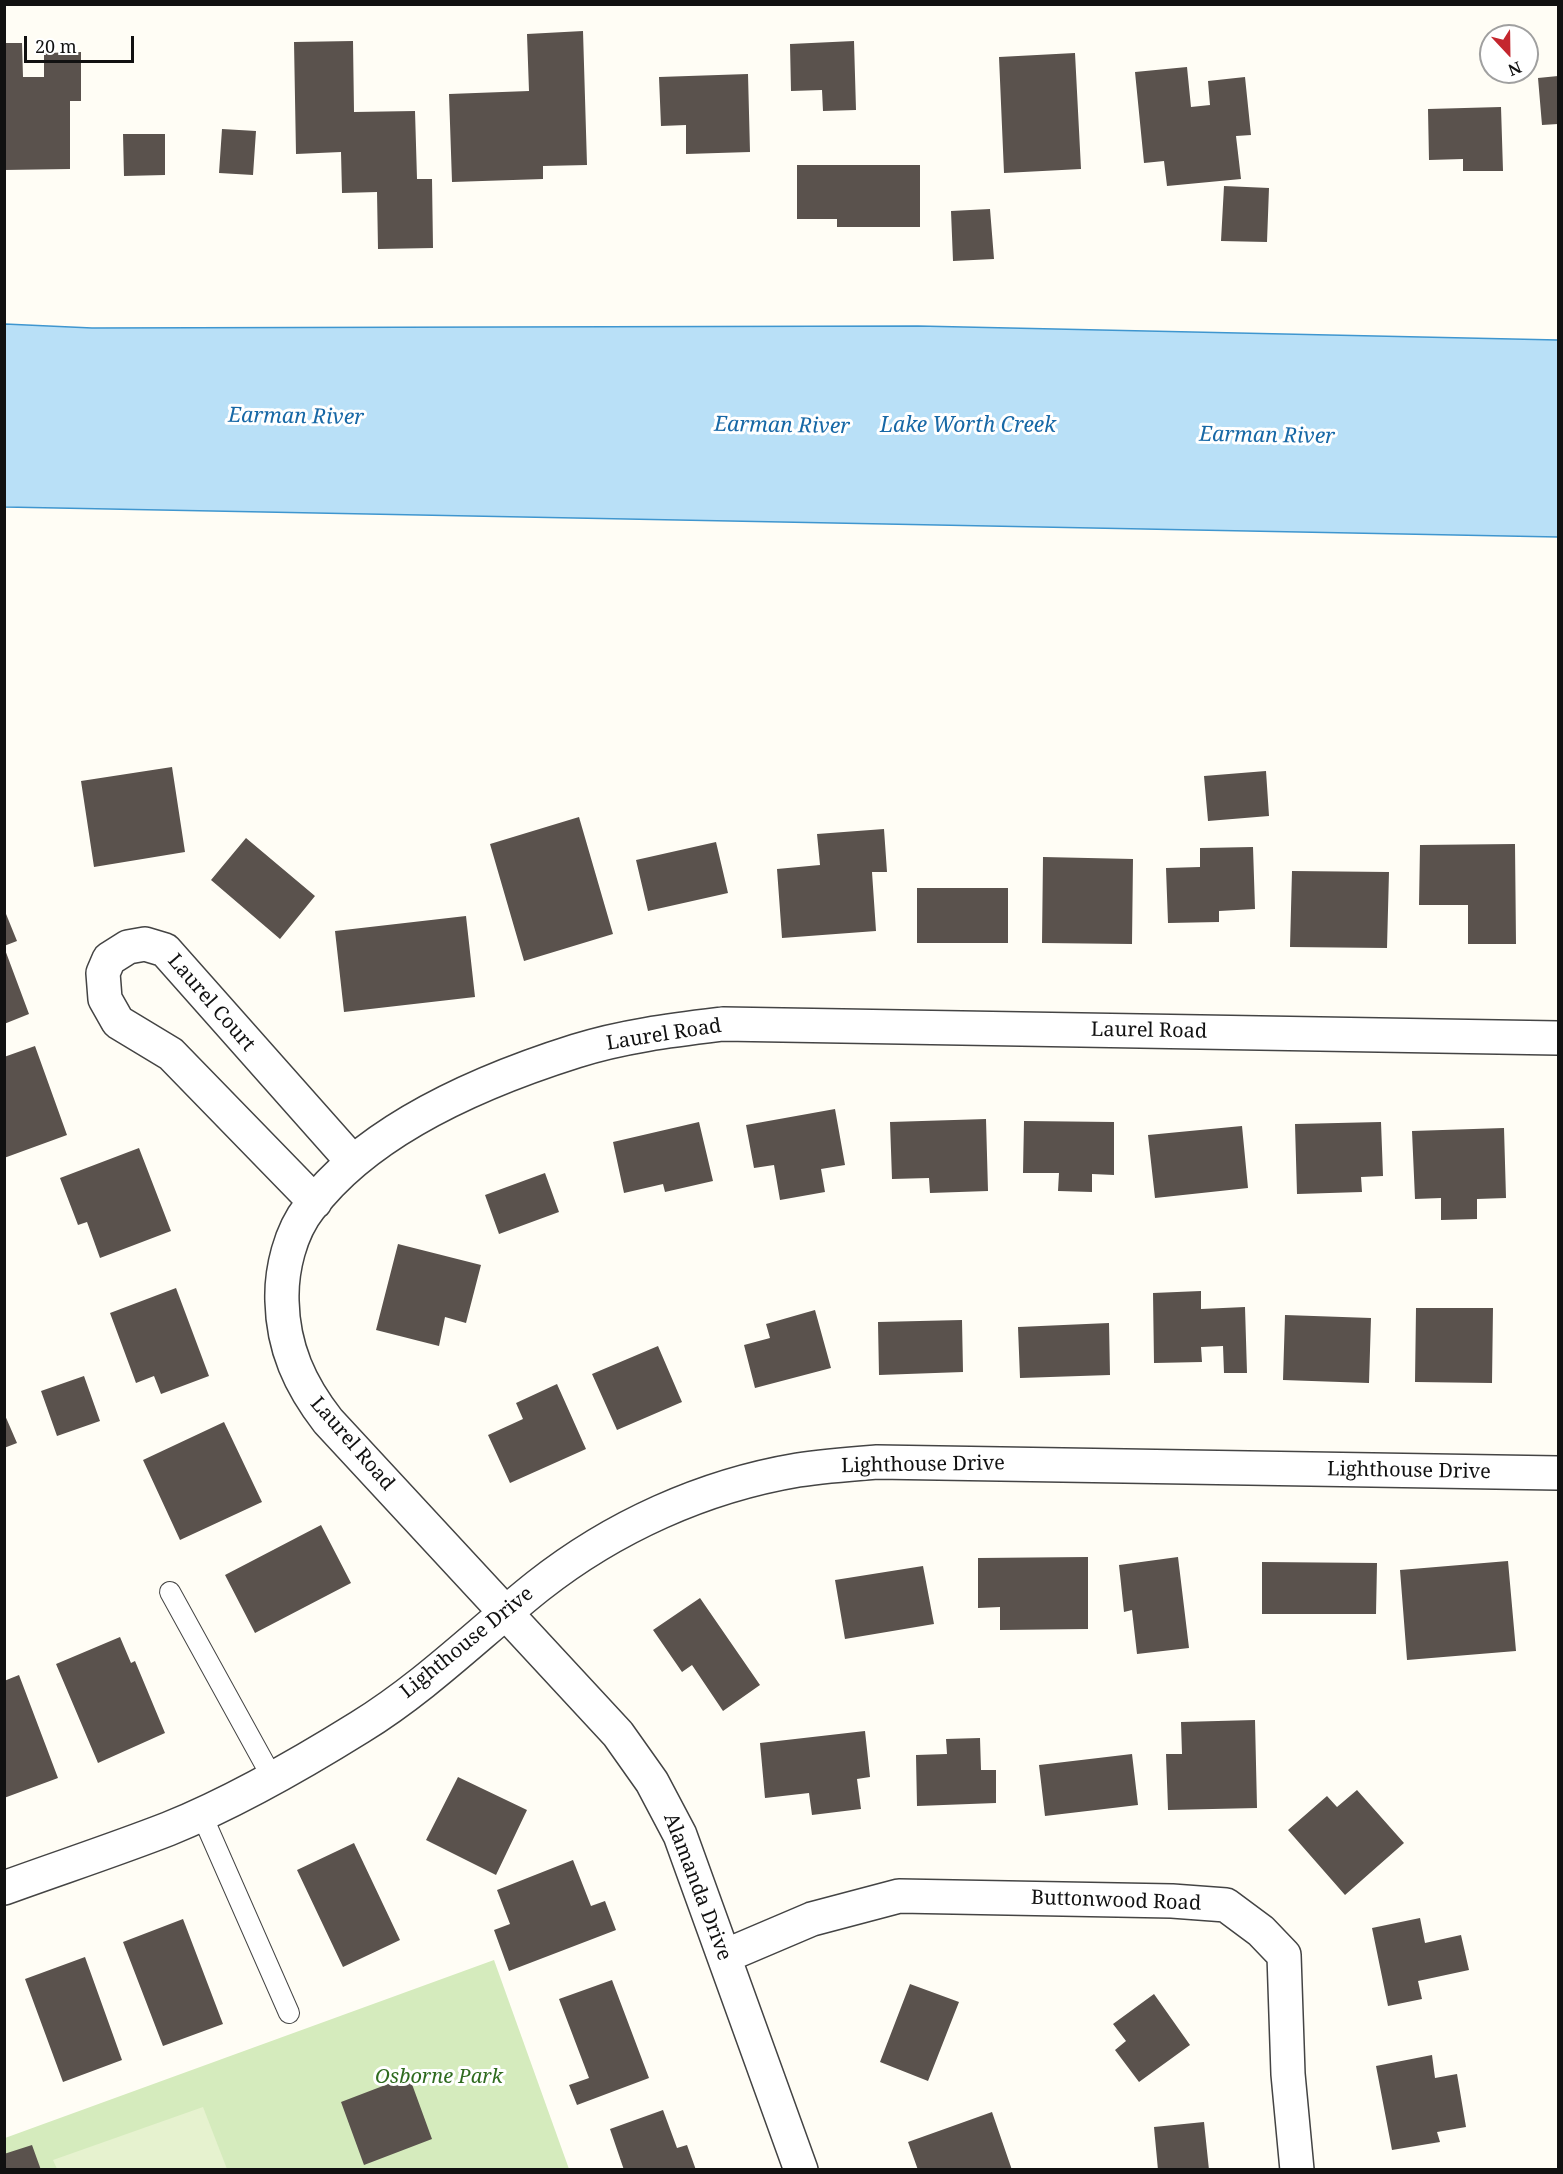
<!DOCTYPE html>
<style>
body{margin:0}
#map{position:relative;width:1563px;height:2174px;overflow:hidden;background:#fffdf5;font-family:"Noto Serif",serif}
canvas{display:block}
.frame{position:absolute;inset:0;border:6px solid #111;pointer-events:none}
.north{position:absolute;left:1479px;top:24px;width:60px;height:60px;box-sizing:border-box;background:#fff;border:2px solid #a0a0a0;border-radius:50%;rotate:158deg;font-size:16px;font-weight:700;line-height:24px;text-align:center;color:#111}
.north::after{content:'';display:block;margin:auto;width:21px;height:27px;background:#c4262e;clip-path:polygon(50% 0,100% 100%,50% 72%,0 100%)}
.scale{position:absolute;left:24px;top:36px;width:110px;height:27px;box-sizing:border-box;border:3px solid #111;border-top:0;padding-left:8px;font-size:18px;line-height:21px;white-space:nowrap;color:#111;-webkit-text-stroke:4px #fff;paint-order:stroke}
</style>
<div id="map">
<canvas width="1563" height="2174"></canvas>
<div class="frame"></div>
<div class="north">N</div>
<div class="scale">20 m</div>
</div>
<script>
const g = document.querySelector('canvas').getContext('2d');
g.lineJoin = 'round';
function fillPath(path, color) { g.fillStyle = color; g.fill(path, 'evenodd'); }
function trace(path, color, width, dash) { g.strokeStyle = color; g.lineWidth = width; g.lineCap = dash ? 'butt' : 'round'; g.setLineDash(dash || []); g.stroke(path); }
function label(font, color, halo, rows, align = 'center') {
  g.font = font + ' "Noto Serif",serif'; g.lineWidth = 6; g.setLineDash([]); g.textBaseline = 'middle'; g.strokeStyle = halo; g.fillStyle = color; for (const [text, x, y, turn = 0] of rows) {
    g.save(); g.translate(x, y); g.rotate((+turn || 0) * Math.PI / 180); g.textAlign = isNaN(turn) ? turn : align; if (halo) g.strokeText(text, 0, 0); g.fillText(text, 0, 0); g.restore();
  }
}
const green = new Path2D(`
 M494,1960L569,2169L5,2170V2138Z`);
const pitch = new Path2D(`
 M203,2107L227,2169H57L53,2160Z`);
const water = new Path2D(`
 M5,324L92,328L918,326L1558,340V537L5,507Z`);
const building = new Path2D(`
 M583,31L587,165L543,166V179L452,182L449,94L529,91L527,34Z
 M353,41L354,112L415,111L417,179H432L433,248L378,249L377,192L342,193L341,152L296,154L294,42Z
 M854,41L856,110L823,111L822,90L791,91L790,44Z
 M4,43H22L23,77H44V53L81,52V101H70V169L4,170Z
 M1075,53L1081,169L1004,173L999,57Z
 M1187,67L1191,107L1210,105L1208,81L1245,77L1251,135L1236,136L1241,179L1167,186L1164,161L1144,163L1135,72Z
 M748,74L750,152L686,154V125L661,126L659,77Z
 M1558,76V124L1542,125L1538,78Z
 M1501,107L1503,171H1463V159L1429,160L1428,109Z
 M222,129L256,131L253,175L219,173Z
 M123,134H165V175L124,176Z
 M797,165H920V227H837V219H797Z
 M1224,186L1269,188L1267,242L1221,241Z
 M990,209L994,259L953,261L951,211Z
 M172,767L185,852L94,867L81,781Z
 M1266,771L1269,816L1208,821L1204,776Z
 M579,817L613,934L524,961L490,844Z
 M884,829L887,872H872L876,931L782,938L777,869L820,865L817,834Z
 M246,838L315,896L280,939L211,880Z
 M716,842L728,893L648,911L636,860Z
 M1515,844L1516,944H1468V905H1419L1420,845Z
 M1253,847L1255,909L1219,911V922L1168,923L1166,868L1200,867V848Z
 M1043,857L1133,859L1132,944L1042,943Z
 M1292,871L1389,872L1387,948L1290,947Z
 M917,888H1008V943H917Z
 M4,909L17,941L4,946Z
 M466,916L475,997L344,1012L335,931Z
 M4,947L29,1014L4,1024Z
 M35,1046L67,1135L4,1158V1057Z
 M835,1109L845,1165L821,1169L825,1192L780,1200L774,1165L754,1168L746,1125Z
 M986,1119L988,1191L930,1193L929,1178L892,1179L890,1122Z
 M1024,1121L1114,1122V1175L1092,1174V1192L1058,1191L1059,1173H1023Z
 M699,1122L713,1181L665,1192L663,1184L624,1193L613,1142Z
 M1381,1122L1383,1176L1361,1177L1362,1192L1297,1194L1295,1124Z
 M1242,1126L1248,1188L1155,1198L1148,1135Z
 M1504,1128L1506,1198L1477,1199V1219L1441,1220V1198L1415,1199L1412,1131Z
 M139,1148L171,1231L100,1258L87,1222L78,1225L60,1178Z
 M545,1173L559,1212L499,1234L485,1195Z
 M398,1244L481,1265L466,1323L445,1317L439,1346L376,1330Z
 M176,1288L209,1376L161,1394L154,1376L136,1383L110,1313Z
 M1201,1291V1309L1245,1307L1247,1373H1224L1223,1346L1201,1347L1202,1362L1154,1363L1153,1293Z
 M1416,1308H1493L1492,1383L1415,1382Z
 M815,1310L831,1368L755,1388L744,1345L770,1338L766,1324Z
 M1285,1315L1371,1318L1369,1383L1283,1380Z
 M962,1320L963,1372L879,1375L878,1322Z
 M1109,1323L1110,1375L1020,1378L1018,1327Z
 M658,1346L682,1402L617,1430L592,1374Z
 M84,1376L100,1421L57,1436L41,1391Z
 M557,1384L586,1449L510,1483L488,1435L523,1419L516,1403Z
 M4,1413L17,1443L4,1448Z
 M224,1422L262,1502L180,1540L143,1460Z
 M321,1525L351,1583L255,1633L225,1575Z
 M1088,1557V1629L1000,1630V1607L978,1608V1558Z
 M1178,1557L1189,1648L1137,1654L1132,1610L1124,1612L1119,1565Z
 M1508,1561L1516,1651L1407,1660L1400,1570Z
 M1262,1562L1377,1563L1376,1614H1262Z
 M923,1566L934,1624L845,1639L835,1580Z
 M700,1598L760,1685L723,1711L692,1665L682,1672L653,1630Z
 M120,1637L131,1663L135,1661L165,1733L98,1763L56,1664Z
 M19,1675L58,1778L4,1798V1681Z
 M1255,1720L1257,1808L1168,1810L1166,1754H1182L1181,1722Z
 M865,1731L870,1777L857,1779L861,1809L812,1815L809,1793L765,1798L760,1743Z
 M980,1738L981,1770H996V1803L917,1806L916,1755L947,1754L946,1739Z
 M1132,1754L1138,1805L1045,1816L1039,1765Z
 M458,1777L527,1810L496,1875L426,1840Z
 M1357,1790L1404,1843L1345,1895L1288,1830L1327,1796L1337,1807Z
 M354,1843L400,1940L343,1967L297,1870Z
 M573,1860L591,1906L605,1901L616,1930L509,1971L494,1930L510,1924L497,1890Z
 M1420,1918L1425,1943L1461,1935L1469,1970L1418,1981L1422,1999L1388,2006L1372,1928Z
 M183,1919L223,2024L163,2046L123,1942Z
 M85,1957L122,2060L63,2082L25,1979Z
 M612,1980L649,2078L577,2105L569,2085L589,2078L559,1999Z
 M910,1984L959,2002L928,2081L880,2062Z
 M1154,1994L1190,2045L1139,2082L1115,2050L1126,2041L1113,2024Z
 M1432,2055L1435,2078L1457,2074L1466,2127L1437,2132L1440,2142L1392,2150L1376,2066Z
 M409,2076L432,2139L364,2165L341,2102Z
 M663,2110L677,2148L687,2145L696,2170H624L610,2129Z
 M992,2112L1012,2170H918L908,2142Z
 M1204,2122L1209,2170H1158L1154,2127Z
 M32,2145L41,2170H4V2154Z`);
const service = new Path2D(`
 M170,1592L273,1779
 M201,1813L289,2013`);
const minor = new Path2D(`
 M315,1202L171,1054L118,1022L105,999L103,973L109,959L128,947L145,944L165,950L353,1162
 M725,1956L812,1919L899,1896L1172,1901L1226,1905L1261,1931L1284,1955L1288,2074L1297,2170
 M801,2170L680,1835L652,1782L618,1734L328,1421C300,1385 283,1348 282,1301C281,1270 290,1232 310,1207C370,1128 484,1080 576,1051C623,1036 674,1030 723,1024L1558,1038`);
const tertiary = new Path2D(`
 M4,1888C59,1868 114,1850 168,1829C235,1802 299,1765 360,1727C425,1687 479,1633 538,1586C613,1527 703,1486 798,1470C824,1466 851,1464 877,1462L1558,1473`);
const streetNames = [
 ["Laurel Court",211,1003,49],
 ["Laurel Road",1149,1031,1],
 ["Laurel Road",664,1035,-9],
 ["Laurel Road",352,1444,49],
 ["Lighthouse Drive",923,1465,-1],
 ["Lighthouse Drive",1409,1471,1],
 ["Lighthouse Drive",467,1643,-39],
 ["Alamanda Drive",697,1887,69],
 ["Buttonwood Road",1116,1901,2]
];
const parkNames = [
 ["Osborne Park",439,2077]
];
const waterNames = [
 ["Earman River",296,417,1],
 ["Earman River",782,426,1],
 ["Lake Worth Creek",968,426],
 ["Earman River",1267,436,1]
];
fillPath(green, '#d5ebbd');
fillPath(pitch, '#e6f2cf');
fillPath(water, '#b9e0f7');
trace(water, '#3f96cf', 1.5);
fillPath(building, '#5a524d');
trace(service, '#444', 22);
trace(minor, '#444', 36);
trace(tertiary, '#444', 36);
trace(service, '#fff', 20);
trace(minor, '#fff', 33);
trace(tertiary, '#fff', 33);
label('20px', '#111', '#fff', streetNames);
label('italic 20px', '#2f6b1f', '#fff', parkNames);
label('italic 21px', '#1768a6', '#fff', waterNames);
</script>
